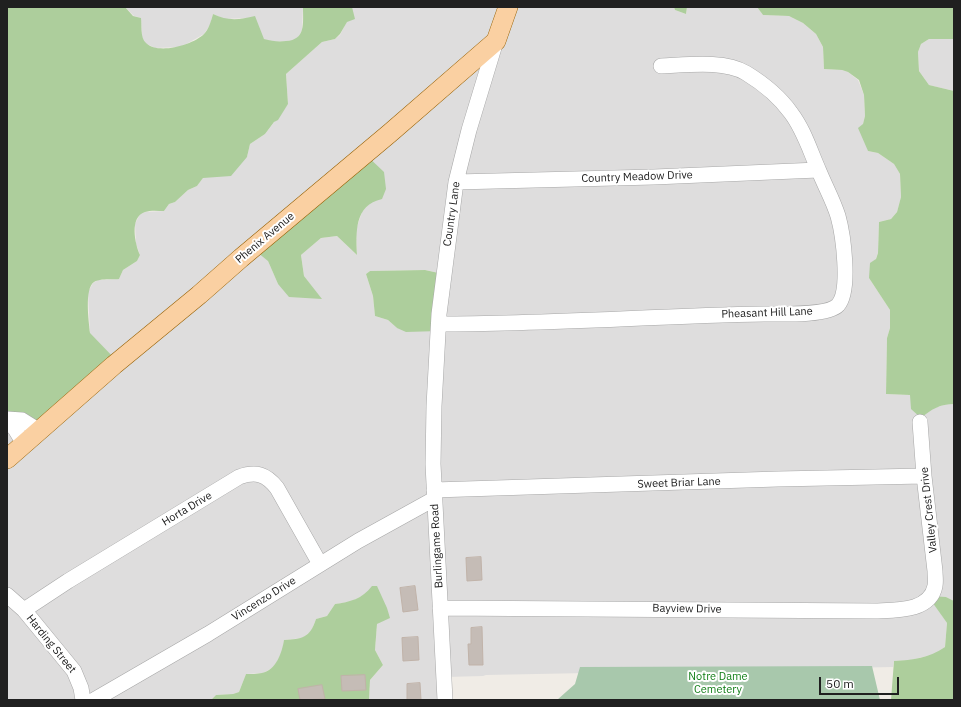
<!DOCTYPE html>
<style>
body{margin:0}
#map{position:relative;width:961px;height:707px;overflow:hidden;background:#f0ece6;font-family:"IBM Plex Sans",sans-serif}
canvas{display:block}
.frame{position:absolute;inset:0;border:8px solid #202020;pointer-events:none}
.scale{position:absolute;left:819px;top:677px;width:80px;height:18px;box-sizing:border-box;border:2px solid #202020;border-top:0;padding-left:5px;font-size:12px;line-height:14px;white-space:nowrap;color:#202020;-webkit-text-stroke:3px #fff;paint-order:stroke}
</style>
<div id="map">
<canvas width="961" height="707"></canvas>
<div class="frame"></div>
<div class="scale">50 m</div>
</div>
<script>
const g = document.querySelector('canvas').getContext('2d');
g.lineJoin = 'round';
function fillPath(path, color) { g.fillStyle = color; g.fill(path, 'evenodd'); }
function trace(path, color, width, dash) { g.strokeStyle = color; g.lineWidth = width; g.lineCap = dash ? 'butt' : 'round'; g.setLineDash(dash || []); g.stroke(path); }
function label(font, color, halo, rows, align = 'center') {
  g.font = font + ' "IBM Plex Sans",sans-serif'; g.lineWidth = 4; g.setLineDash([]); g.textBaseline = 'middle'; g.strokeStyle = halo; g.fillStyle = color; for (const [text, x, y, turn = 0] of rows) {
    g.save(); g.translate(x, y); g.rotate((+turn || 0) * Math.PI / 180); g.textAlign = isNaN(turn) ? turn : align; if (halo) g.strokeText(text, 0, 0); g.fillText(text, 0, 0); g.restore();
  }
}
const residential = new Path2D(`
 M125,7H303L302,30L298,38L292,41L273,42L264,39L246,18L224,19L213,14L210,25L204,34L181,47L155,48L145,43L142,37L141,18L134,16Z
 M352,7H674L675,10L686,14L687,7H757L763,15L789,16L803,23L816,34L823,47L824,69L842,70L848,72L858,80L864,95L865,116L863,124L868,151L878,153L894,164L900,174L901,197L897,212L891,219L879,222L878,253L869,278L890,310V328L887,338L886,394L910,395L931,409L947,404H954V601L946,597L930,598L947,623L945,647L935,654L911,660L894,661L893,667L486,675L483,676L446,677L445,700H369L370,680L383,665L375,650L377,624L381,621L367,593L351,602L335,604L327,616L316,619L312,630L303,638L284,640L283,650L274,667L263,673L246,674L239,692L233,694L216,695L211,700H7V420L116,361L90,334L88,292L93,283L98,280L119,279L123,270L137,261L140,255L136,244L135,224L140,214L145,212L164,211L169,204L175,202L188,190L197,186L203,178L247,157L250,144L265,134L288,104L286,74L322,42L335,39L340,35L352,11ZM386,189L375,200L370,203L362,212L356,230L357,255L337,236L321,238L301,255L304,276L321,299L278,284L268,261ZM425,270L443,274L397,328L388,320L375,316L373,296L366,274L370,271Z
 M929,39H954V91L929,85L919,71L918,52L921,44Z`);
const forest = new Path2D(`
 M7,7H125L133,16L141,18C142,25 140,38 146,43C158,55 193,45 204,34C209,29 211,21 213,14C227,21 239,20 255,16L264,39C272,41 278,42 286,41C306,40 303,23 303,7L317,8L352,7L355,19L347,22L340,34L335,39L322,42L286,74L288,104L278,120L274,122L265,134L250,144L247,157L231,176L203,178L197,186L188,190L175,202L169,204L164,211C158,211 151,210 145,212C129,217 135,244 140,255L137,261L123,270L119,279C112,280 101,278 94,282C84,289 89,322 90,333L117,361L41,428L7,420Z
 M674,7H687L686,14L675,10Z
 M757,7H954V39H929L921,44L918,52L919,71L929,85L954,91V404C940,404 932,409 921,418L911,409L910,395L886,394L887,338L890,328V310L869,278L870,263L876,259L878,253L879,222L891,219L897,212L901,197L900,174L894,164L878,153L868,151L858,128L863,124L865,116L864,95L859,80L848,72L842,70L824,69L823,47L816,34L803,23L789,16L763,15Z
 M365,154L384,172L386,189L382,199C354,205 356,233 357,255L337,236L321,238L301,255L304,276L322,299L289,297L278,284L268,261L252,248Z
 M425,270L443,274L439,331L406,332L397,328L388,320L375,316L373,296L366,274L370,271Z
 M372,586H377L387,608L390,618L377,624L375,650L383,665L370,680L369,700H211L216,695L233,694L239,692L246,674C251,674 257,674 262,673C276,670 282,653 284,640C302,639 310,638 316,619L327,616L335,604C350,602 362,599 372,586Z
 M930,596L946,597L954,601V700H891L894,661C913,660 929,658 945,647L947,623L930,599Z`);
const cemetery = new Path2D(`
 M872,666L880,700H557L575,684L580,667Z`);
const building = new Path2D(`
 M481,557L482,580L467,581L466,558Z
 M415,586L418,610L403,612L400,588Z
 M482,627L483,665H469L468,644H471V628Z
 M418,637L419,660L403,661L402,638Z
 M365,675L366,690L342,691L341,676Z
 M420,683L421,700H407V684Z
 M322,685L325,699L300,700L298,689Z`);
const minor = new Path2D(`
 M456,182L654,177L818,170
 M439,324C548,324 656,316 764,314C779,314 828,316 838,305C851,290 843,234 838,216C833,200 825,186 819,171C810,151 804,130 791,113C779,96 764,84 746,73C724,60 687,65 661,66
 M7,419L22,420L38,430
 M7,420L15,429L24,444
 M434,490L778,479L924,476
 M7,595L24,610L74,671L81,688L83,700
 M440,608L875,611C895,610 930,612 935,586C936,581 935,576 935,571L924,476L920,422
 M24,610L68,581L239,477C256,471 266,474 277,488L320,564
 M94,700L208,634L358,541L434,499
 M445,700L433,464L434,406L439,314L456,182L469,130L496,41`);
const major = new Path2D(`
 M7,459L114,365L199,295L241,258L390,133L496,41L508,7`);
const streetNames = [
 ["Country Meadow Drive",637,177,-2],
 ["Country Lane",452,214,-82],
 ["Phenix Avenue",265,238,-40],
 ["Pheasant Hill Lane",767,313,-2],
 ["Sweet Briar Lane",679,483,-2],
 ["Horta Drive",187,509,-31],
 ["Valley Crest Drive",929,510,-96],
 ["Burlingame Road",437,546,-93],
 ["Vincenzo Drive",264,599,-32],
 ["Bayview Drive",687,609,1],
 ["Harding Street",51,644,51]
];
const parkNames = [
 ["Notre Dame",718,677],
 ["Cemetery",718,690]
];
fillPath(residential, '#dedddd');
fillPath(forest, '#adce9c');
fillPath(cemetery, '#a8c8ac');
fillPath(building, '#c5bcb6');
trace(building, '#c1b3a9', 1);
trace(minor, '#a7a7a7', 16);
trace(major, '#976104', 20);
trace(minor, '#fff', 15);
trace(major, '#fad0a2', 19);
label('11px', '#202020', '#fff', streetNames);
label('11px', '#0e7d14', '#fff', parkNames);
</script>
